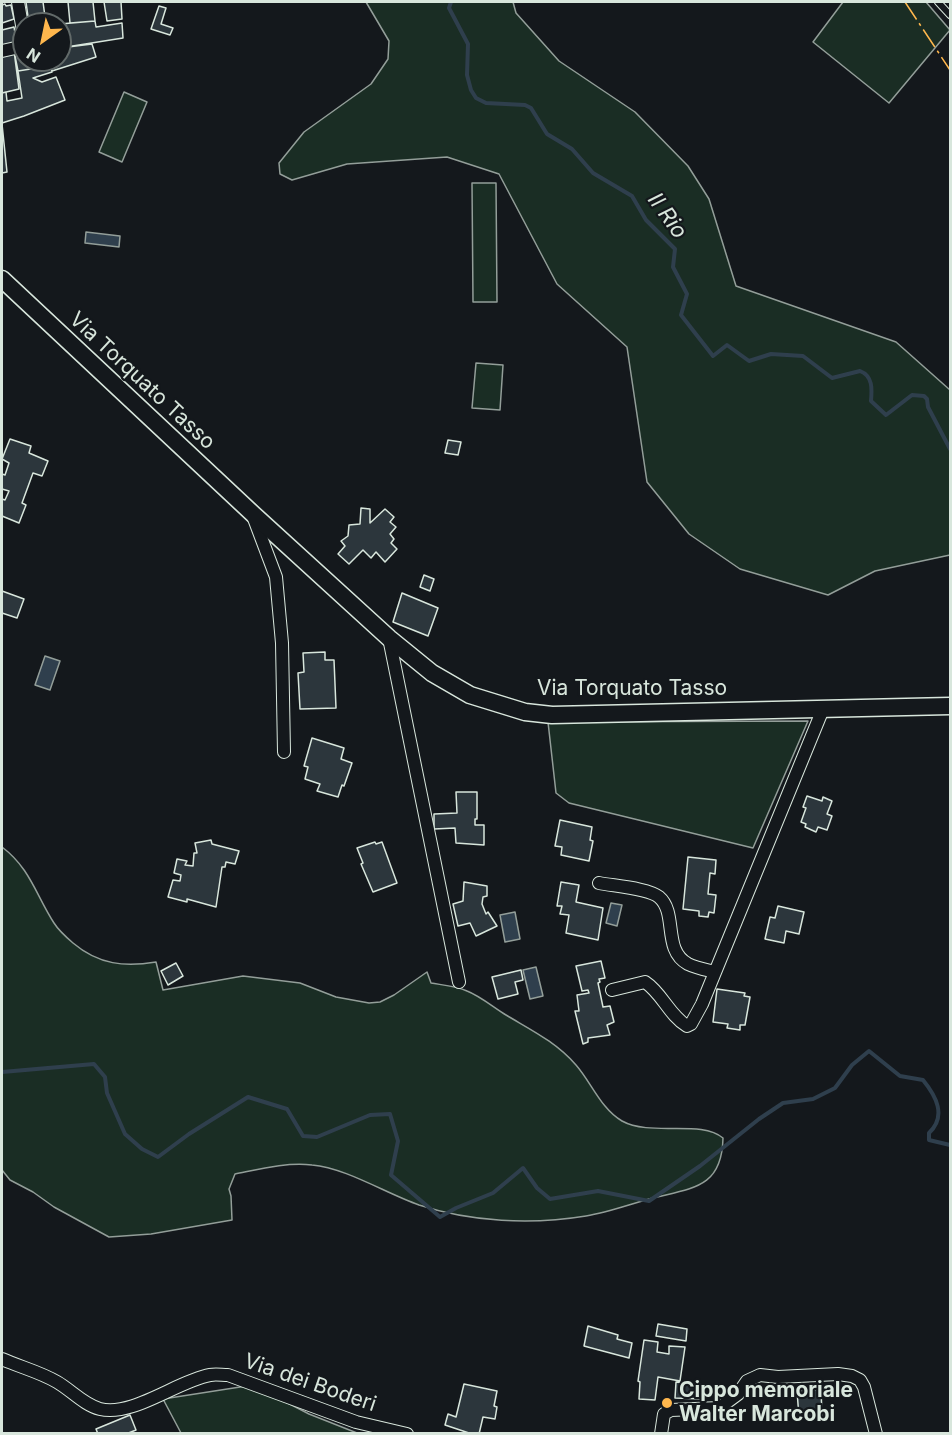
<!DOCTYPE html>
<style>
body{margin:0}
#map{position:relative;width:952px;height:1435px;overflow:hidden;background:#14181c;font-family:Inter,sans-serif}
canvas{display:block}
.frame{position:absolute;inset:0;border:3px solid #d8e6dc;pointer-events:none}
.north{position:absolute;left:12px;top:12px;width:60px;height:60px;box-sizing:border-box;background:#14181c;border:2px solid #626a69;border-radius:50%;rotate:213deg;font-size:16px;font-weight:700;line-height:24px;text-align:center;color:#d8e6dc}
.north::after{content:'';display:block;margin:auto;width:21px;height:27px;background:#ffb74d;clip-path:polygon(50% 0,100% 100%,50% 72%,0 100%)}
</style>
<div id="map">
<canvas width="952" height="1435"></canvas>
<div class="frame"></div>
<div class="north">N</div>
</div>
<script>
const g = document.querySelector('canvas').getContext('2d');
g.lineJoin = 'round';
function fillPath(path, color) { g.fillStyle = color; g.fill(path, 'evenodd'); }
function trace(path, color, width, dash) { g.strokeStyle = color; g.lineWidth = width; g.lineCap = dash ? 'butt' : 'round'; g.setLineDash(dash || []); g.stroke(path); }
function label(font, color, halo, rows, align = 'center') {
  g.font = font + ' Inter,sans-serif'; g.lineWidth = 4.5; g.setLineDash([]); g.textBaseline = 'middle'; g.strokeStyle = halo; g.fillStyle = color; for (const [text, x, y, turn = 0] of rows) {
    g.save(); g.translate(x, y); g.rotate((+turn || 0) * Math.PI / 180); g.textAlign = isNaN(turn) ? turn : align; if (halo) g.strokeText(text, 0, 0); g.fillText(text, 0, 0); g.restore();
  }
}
const green = new Path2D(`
 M366,2H513L516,13L559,61L635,112L688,166L709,199L736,286L896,342L950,390V555L875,571L828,595L740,569L689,534L647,482L627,347L557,284L499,174L447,157L347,164L292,180L280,174L279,163L304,132L371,84L388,59L389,41Z
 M843,2H926L950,30L889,103L813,42Z
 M124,92L147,102L122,162L99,152Z
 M472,183H496L497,302H473Z
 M476,363L503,365L500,410L472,408Z
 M808,721L753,848L569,803L556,793L548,722Z
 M2,847C30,868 36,895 54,923C59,931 66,937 73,943C99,965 125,967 156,962L163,990L243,976L300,983L336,997L369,1003L380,1002L394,995L427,972L431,983C442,985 456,986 467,991C480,996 493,1007 506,1015C531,1030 556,1042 576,1065C591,1082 601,1109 622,1121C651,1137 701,1119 723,1138C722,1186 695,1188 657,1197C633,1203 610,1212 586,1216C531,1225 471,1222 419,1205C385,1193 346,1168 312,1165C287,1162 260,1169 235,1174L229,1189L231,1196L232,1220L151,1234L109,1237L54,1207L33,1192L10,1180L2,1170Z
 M253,1385L309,1414L357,1433H181L163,1399Z`);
const water = new Path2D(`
 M86,232L120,236L119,247L85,243Z
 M45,656L60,661L50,690L35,685Z
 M611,903L622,905L617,926L606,923Z
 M515,912L520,939L505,942L500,915Z
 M536,967L543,996L530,999L523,970Z`);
const stream = new Path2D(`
 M451,2L449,8L468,44L467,75L471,90L476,98L486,103L525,105L531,108L547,134L572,149L593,173L632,196L646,220L675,249L673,267L687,294L681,315L713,356L727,345L749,361L771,354L803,356L832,378L860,371C873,376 872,389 871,401L886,415L912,395L924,396L927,399L928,407L950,449
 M2,1072L94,1064L105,1077L107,1093L125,1134L142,1149L158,1157L189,1134L248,1097L287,1109L303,1136L317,1137L370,1115L390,1114L398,1141L391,1175L440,1217L456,1208L493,1193L523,1168L537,1188L550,1199L598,1191L649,1201L700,1166L759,1119L783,1103L813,1099L835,1088L852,1065L869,1051L900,1076L923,1080C936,1096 947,1116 929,1133V1140L950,1145`);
const building = new Path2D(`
 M26,2H43L46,24H29Z
 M68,2H93L95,21L70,23Z
 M104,2H121L122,19L107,21Z
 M5,4L6,6L11,5L14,19L2,23V5Z
 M159,6L166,8L161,24L173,28L170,35L151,29Z
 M95,21L96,27L122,23L123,38L60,48V24Z
 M14,27L17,45L2,47V30Z
 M92,44L96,57L52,71L50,60H60V48Z
 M14,51L19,89L2,93V53Z
 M24,52V60H41L43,67L18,71L15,56H17V53Z
 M41,60H50L52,72L33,78L42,82L56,77L65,100L24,116L2,123V93L6,92L7,101L22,98L18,71L43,67Z
 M2,124L7,172L2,173Z
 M10,439L31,446L29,453L48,461L42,476L33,473L22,503L26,505L19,523L2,516V499L5,500L9,491L2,489V474L5,475L9,463L2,459Z
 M448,440L461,442L458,455L445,453Z
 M361,508L370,509V523L385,509L394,517L390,522L396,527L390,534L394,539L391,543L397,549L385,562L376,552L371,558L363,550L349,564L338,554L345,546L341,541L348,536L349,525L360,524Z
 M424,575L434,579L430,591L420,587Z
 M2,591L24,599L17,618L2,613Z
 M402,593L438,608L428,636L393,622Z
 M325,652V660H334L336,708L300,709L298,673L304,672L303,653Z
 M312,738L344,748L341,759L352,763L344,786L342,785L338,797L317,791L320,784L305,779L308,767L304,766Z
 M456,792H477V819H475V825H484V845L456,843L455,828L434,829V814L457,813Z
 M807,796L822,801L823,797L832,801L827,814L832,816L827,830L818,827L816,832L805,827L806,824L801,822L806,808L803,807Z
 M560,820L592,827L590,840L593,841L589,861L561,855L562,847L555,846Z
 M211,840L212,844L239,851L235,864L226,862L225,867H222L216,907L187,899V902L168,897L173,880L180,881L181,875L174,873L177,859L187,861L185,865L193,866L194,853H197L195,843Z
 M375,842L376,844L382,842L397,883L373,892L361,864L363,863L357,848Z
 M688,857L716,860L715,874L710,873L708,894L716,895L714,913L709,912L708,917L699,916V911L683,909Z
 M464,882L487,886V896L483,897L482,904L486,914L488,912L497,926L476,936L470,923L458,926L453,904L463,901Z
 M561,882L579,885L576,902L603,908L598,940L566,933L569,915L560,914L562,906H557Z
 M778,906L804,912L799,934L786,931L784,943L765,939L770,917L775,918Z
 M601,961L605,978L599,979L600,982L598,983L603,1007L610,1006L614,1022L607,1025L610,1035L588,1038V1042L583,1044L575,1011H579L577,995L589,993L588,990L582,991L576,966Z
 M176,963L183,976L168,985L161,971Z
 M521,970L523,980L515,982L518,994L498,999L492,977Z
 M717,989L745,993L744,996L750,997L745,1025H740V1030L727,1028L728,1024L713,1022Z
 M658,1324L687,1329L686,1341L656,1336Z
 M588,1326L618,1335L617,1339L632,1343L629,1358L584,1346Z
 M644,1340L658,1342L657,1352L669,1354V1346L685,1347L680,1381L658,1377L655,1400L639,1399L640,1382L638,1381Z
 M676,1382L704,1384L703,1399L675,1398Z
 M464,1384L497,1391L494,1406L497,1407L495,1419L483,1417L479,1434H472L445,1425L448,1414L456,1417Z
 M821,1389L822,1416L799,1417L797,1391Z
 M130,1415L136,1430L126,1434H98L96,1429Z`);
const lane = new Path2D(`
 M938,2L950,15`);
const street = new Path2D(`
 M18,2L24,37
 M2,51L24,46
 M253,516L276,577L282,643L284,752
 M389,638L459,982
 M599,883C614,886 648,888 659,897C678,913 662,950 688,964C696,968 707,970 715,972
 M612,990L645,982C662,993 669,1015 687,1026L691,1024L702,1004L823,709
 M2,1359C20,1367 40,1372 57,1382C71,1390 84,1405 100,1409C133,1417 177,1381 210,1375C215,1374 222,1375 228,1375L356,1422L407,1434
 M661,1434L664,1414L671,1410L719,1408L738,1394L747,1381L760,1375L778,1377L838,1374L852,1376L860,1380L864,1387L876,1434`);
const secondary = new Path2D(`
 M2,279L253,514L389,638L432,673L470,695L525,712L552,715L950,706`);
const power = new Path2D(`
 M905,2L950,70`);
const markers = [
 [667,1403,6,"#ffb74d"]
];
const streetNames = [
 ["Via Torquato Tasso",142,381,43],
 ["Via Torquato Tasso",632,689],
 ["Via dei Boderi",310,1383,19]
];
const poiNames = [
 ["Cippo memoriale",679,1391],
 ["Walter Marcobi",679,1415]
];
const waterNames = [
 ["Il Rio",667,216,54]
];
fillPath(green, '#1a2d24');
trace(green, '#939e99', 1.5);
fillPath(water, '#2f3f4d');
trace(water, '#939e99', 1.5);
trace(stream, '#2f3f4d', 4);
fillPath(building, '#2c363c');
trace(building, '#d8e6dc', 1.5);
trace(lane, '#d8e6dc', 8);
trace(street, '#d8e6dc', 14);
trace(secondary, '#d8e6dc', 19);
trace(lane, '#14181c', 6);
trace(street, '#14181c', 12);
trace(secondary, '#14181c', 16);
trace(power, '#ffb74d', 1.5, [21, 4.5, 3, 4.5]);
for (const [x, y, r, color] of markers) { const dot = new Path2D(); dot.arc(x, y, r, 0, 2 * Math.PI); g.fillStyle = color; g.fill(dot); trace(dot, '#14181c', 2); }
label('21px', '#d8e6dc', '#14181c', streetNames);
label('bold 21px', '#d8e6dc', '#14181c', poiNames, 'left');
label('italic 22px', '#d8e6dc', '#14181c', waterNames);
</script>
